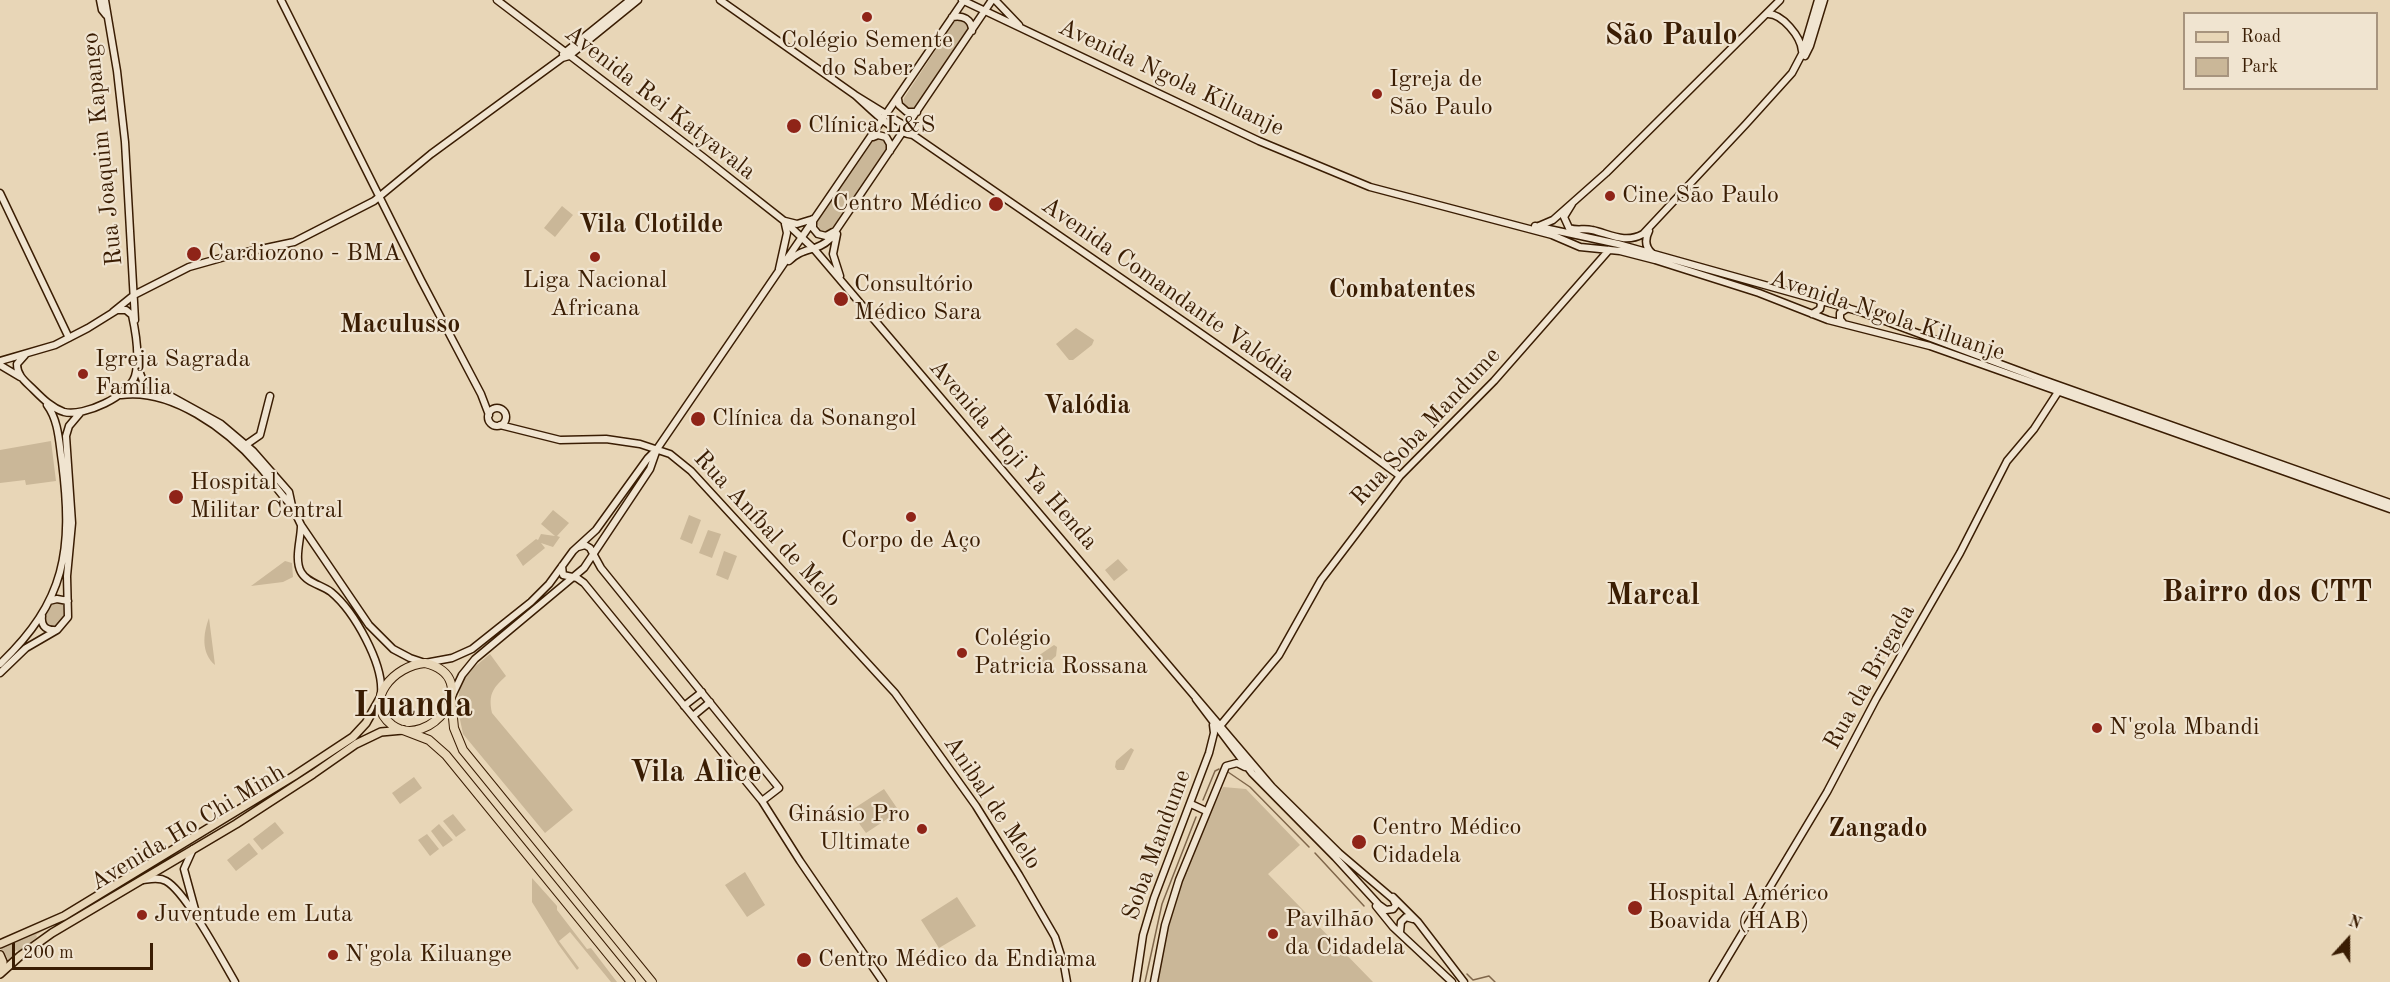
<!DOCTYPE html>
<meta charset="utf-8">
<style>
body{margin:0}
#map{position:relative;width:2390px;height:982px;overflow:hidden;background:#e8d6b7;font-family:"Old Standard TT",serif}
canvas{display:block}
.legend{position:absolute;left:2183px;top:12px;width:195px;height:78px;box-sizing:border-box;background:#f0e4d0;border:2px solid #a7947e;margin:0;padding:8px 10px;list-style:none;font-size:18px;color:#3a1d03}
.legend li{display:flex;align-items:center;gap:12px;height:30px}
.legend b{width:30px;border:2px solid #a7947e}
.north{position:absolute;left:2318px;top:910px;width:60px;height:60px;-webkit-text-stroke:4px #f0e4d0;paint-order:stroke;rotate:21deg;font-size:16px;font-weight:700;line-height:24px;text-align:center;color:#3a1d03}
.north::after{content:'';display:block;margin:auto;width:21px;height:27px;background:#3a1d03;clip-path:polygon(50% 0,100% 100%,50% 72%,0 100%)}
.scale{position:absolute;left:12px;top:943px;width:141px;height:27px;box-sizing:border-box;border:3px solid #3a1d03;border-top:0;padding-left:8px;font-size:18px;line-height:21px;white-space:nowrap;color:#3a1d03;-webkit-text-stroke:4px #f0e4d0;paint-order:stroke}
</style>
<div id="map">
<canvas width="2390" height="982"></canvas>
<ul class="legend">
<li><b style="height:8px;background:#e8d6b7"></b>Road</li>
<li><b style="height:16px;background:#cab798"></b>Park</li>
</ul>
<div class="north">N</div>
<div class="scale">200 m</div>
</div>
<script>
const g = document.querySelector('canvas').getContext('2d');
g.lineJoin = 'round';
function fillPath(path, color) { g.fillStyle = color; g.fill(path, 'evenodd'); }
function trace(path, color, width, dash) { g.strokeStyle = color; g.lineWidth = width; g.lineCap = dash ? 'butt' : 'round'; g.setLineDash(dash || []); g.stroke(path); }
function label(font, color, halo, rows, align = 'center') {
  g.font = font + ' "Old Standard TT",serif'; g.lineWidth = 4.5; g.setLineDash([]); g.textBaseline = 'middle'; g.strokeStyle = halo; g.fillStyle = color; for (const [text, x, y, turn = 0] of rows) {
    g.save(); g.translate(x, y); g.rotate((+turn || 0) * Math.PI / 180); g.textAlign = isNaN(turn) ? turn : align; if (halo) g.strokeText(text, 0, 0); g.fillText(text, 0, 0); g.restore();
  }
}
const green = new Path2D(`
 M956,19H964L968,25V31L915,109H907L903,104L904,98Z
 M875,138H883L886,141L887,150L832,230L826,232L821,231L817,223L820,217Z
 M562,206L573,215L555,237L544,228Z
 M1076,328L1094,340L1092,345L1073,360H1069L1056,344Z
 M51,441L56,481L26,485L25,480L0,483V450Z
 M553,510L569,523L557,536L560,537L553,547L541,543L545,548L523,566L516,555L536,539L538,540L541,534L555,536L541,524Z
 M689,515L701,520L692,544L680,539Z
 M708,530L721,534L712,558L699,553Z
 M724,551L737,556L728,580L716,575Z
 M1118,559L1128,570L1114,581L1105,570Z
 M285,561L292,563L293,577L283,582L251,586Z
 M52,600L63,602L67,606L68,616L56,628C49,628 44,624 42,617Z
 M209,618L215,665C201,653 203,634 209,618Z
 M1054,645L1057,647L1056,656L1045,666L1039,665L1037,662L1038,656Z
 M490,654L506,676C493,688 488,694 492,713L573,810L545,833L463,734L457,705L461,683L472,669Z
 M1131,748L1134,750L1124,770H1117L1115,767L1116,761Z
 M414,777L422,788L400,804L392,793Z
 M1223,787L1246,789L1300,845L1268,874L1373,982H1158C1165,913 1194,849 1223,787Z
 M884,789L899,811L866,833L850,811Z
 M453,814L466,830L456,837L443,821Z
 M275,822L284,833L262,850L253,839Z
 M439,824L453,840L443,847L431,831Z
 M427,834L439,849L430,856L418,840Z
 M249,843L258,854L236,871L227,860Z
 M745,872L765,905L747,917L725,885Z
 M532,878L557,906V910L587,949L591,948L617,982H611L570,932L559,941L579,968L577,970L558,944L532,902Z
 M957,897L976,926L939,948L921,920Z
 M61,920L36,935L37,937L19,953L17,950L14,952L16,956L9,962L4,951L0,949Z`);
const stream = new Path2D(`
 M1228,772L1250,787L1309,847
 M1203,800L1215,771L1219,769
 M1315,853L1364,906
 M1467,974L1473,980L1489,976L1495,982
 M1145,982L1162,904L1196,817`);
const secondary = new Path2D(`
 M100,0L102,10L106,15
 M105,0L117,71L125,142L135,320
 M281,0L421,280L481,394L489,415
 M497,0L703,157L783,220L814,249L1272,787L1339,853L1393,899L1396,905L1393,909L1386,910L1379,905L1335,857L1252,773L1196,699
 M720,0L855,95L907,127L913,135
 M962,0L1259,141L1370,187L1552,235L1580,247L1620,251L1655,260L1759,293L1828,320L1930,346L2390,509
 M995,0L1019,25
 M1767,14C1782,13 1801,37 1802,51
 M952,17C963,15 972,19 972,31
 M563,54L630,0
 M1805,56L1810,46L1824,0
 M855,95C871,109 891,132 913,135C1076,248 1241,358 1400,476
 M898,99L899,105L907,112H917
 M873,137L878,135L886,137L890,144V151
 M0,193L69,338
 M1572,204L1564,217L1569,228C1577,231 1584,228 1592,230C1610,234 1625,244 1643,234L1746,124L1792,73L1802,54L1818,0
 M813,219V228L818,234L826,236L833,232
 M785,221L797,224L810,220
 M1535,226L1618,244L1861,312L2038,378L2390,503
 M1539,226L1553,220L1606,173L1780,0
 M1649,231C1645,239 1645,247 1652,253
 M837,234L833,254L840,276
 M789,261C802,247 817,252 830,239L992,0
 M779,269L787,233L785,224
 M113,312L134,295L189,267L228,256L294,242L374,201L431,154L562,58L569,56L638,0
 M1812,314L1820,309L1821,304L1818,298
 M1844,324L1840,319V313L1848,308
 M0,361L55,345L88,328L117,310H126L132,315C136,333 140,358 135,376C129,396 84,417 64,412C52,408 43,399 34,390C26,382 17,376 17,364L25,355
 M136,363L143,381L221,424L253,451L289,492L292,506L301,525L369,625L393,649L410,658L425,663L452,658L472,649L531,602L549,584L573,551L596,530L648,458L657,449L964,0
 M0,365L20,377
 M121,395C171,388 227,429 259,466C270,478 279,493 291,505
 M488 417a9 9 0 1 1 18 0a9 9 0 1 1-18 0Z
 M500,425L560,440L606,439L640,444L670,454L691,471L895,693L976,806L1019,875L1055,937L1064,965L1067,982
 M247,444L260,435L270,396
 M301,526C301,539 294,559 301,572C307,583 322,585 331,592C354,611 384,664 381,694
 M578,547L585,545L590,548L601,568L779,788L762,801
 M562,566L563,575L577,578L584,583L762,801L800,861L883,982
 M49,601L57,599L68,601
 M42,616C41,624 44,630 54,630
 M0,664C66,601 73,550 62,462C59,443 59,421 47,405
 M0,673L26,648L57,630L68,617L67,576L72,523L66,436L69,426L80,413
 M452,696L462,675L475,659L584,568L650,469L657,449
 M684,706L702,692
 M693,716L710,702
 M1220,726L1279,655L1321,580L1400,476L1494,381L1609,250
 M1191,804L1206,811
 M193,849L184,869L196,913
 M143,880C151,879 159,877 166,881C186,892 222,960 235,982
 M1393,897L1418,922L1464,982
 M1376,906L1393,927L1452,982
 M1400,932L1401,922L1406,917L1413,919
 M1136,982L1143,935L1154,898L1209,753L1214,733L1213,725
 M1154,982L1165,925L1179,880L1226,766L1237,763L1245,767
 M1713,982L1827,792L1876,699L1960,553L2007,461L2034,429L2058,392`);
const primary = new Path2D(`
 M0,944L64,916L294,776L353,737L366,723L379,700
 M0,955L3,962L1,971
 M0,974L20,956L52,933L236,824L313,774L356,744L381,732L403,730`);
const highway = new Path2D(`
 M425,663C486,678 429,752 392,725C361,701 395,665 425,663Z
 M451,698L454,728L463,750L652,982
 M403,730L429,740L446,755L631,982`);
const markers = [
 [867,17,6,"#8f2418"],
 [1377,94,6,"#8f2418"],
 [794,126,8,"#8f2418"],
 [1610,196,6,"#8f2418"],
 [996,204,8,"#8f2418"],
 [194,254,8,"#8f2418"],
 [595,257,6,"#8f2418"],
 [841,299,8,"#8f2418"],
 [83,374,6,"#8f2418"],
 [698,419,8,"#8f2418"],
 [176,497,8,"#8f2418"],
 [911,517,6,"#8f2418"],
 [962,653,6,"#8f2418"],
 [2097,728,6,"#8f2418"],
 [922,829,6,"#8f2418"],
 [1359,842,8,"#8f2418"],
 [1635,908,8,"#8f2418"],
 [142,915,6,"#8f2418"],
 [1273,934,6,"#8f2418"],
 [333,955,6,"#8f2418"],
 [804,960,8,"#8f2418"]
];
const poiNames = [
 ["Colégio Semente",867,41,"center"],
 ["do Saber",867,69,"center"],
 ["Igreja de",1389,80],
 ["São Paulo",1389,108],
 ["Clínica L&S",808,126],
 ["Cine São Paulo",1622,196],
 ["Centro Médico",982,204,"right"],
 ["Cardiozono - BMA",208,254],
 ["Liga Nacional",595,281,"center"],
 ["Africana",595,309,"center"],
 ["Consultório",854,285],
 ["Médico Sara",854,313],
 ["Igreja Sagrada",95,360],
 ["Família",95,388],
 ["Clínica da Sonangol",712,419],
 ["Hospital",190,483],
 ["Militar Central",190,511],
 ["Corpo de Aço",911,541,"center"],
 ["Colégio",974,639],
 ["Patricia Rossana",974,667],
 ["N'gola Mbandi",2109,728],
 ["Ginásio Pro",910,815,"right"],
 ["Ultimate",910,843,"right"],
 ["Centro Médico",1372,828],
 ["Cidadela",1372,856],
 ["Hospital Américo",1648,894],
 ["Boavida (HAB)",1648,922],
 ["Juventude em Luta",154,915],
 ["Pavilhão",1285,920],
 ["da Cidadela",1285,948],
 ["N'gola Kiluange",345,955],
 ["Centro Médico da Endiama",818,960]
];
const streetNames = [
 ["Avenida Ngola Kiluanje",1171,78,25],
 ["Avenida Rei Katyavala",660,103,38],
 ["Rua Joaquim Kapango",103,149,-96],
 ["Avenida Comandante Valódia",1168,290,35],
 ["Avenida Ngola Kiluanje",1887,316,18],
 ["Rua Soba Mandume",1426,427,-47],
 ["Avenida Hoji Ya Henda",1013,455,49],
 ["Rua Aníbal de Melo",767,529,47],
 ["Rua da Brigada",1870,677,-61],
 ["Anibal de Melo",992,803,56],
 ["Avenida Ho Chi Minh",188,828,-31],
 ["Soba Mandume",1157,845,-70]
];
const neighbourhoodNames = [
 ["Vila Clotilde",651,225],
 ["Combatentes",1402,290],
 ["Maculusso",400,325],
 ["Valódia",1087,406],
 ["Zangado",1878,829]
];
const districtNames = [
 ["São Paulo",1671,36],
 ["Bairro dos CTT",2267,593],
 ["Marcal",1653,596],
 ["Vila Alice",696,773]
];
const townNames = [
 ["Luanda",413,707]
];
fillPath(green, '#cab798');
trace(stream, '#7f664a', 1.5);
trace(secondary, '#3a1d03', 9);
trace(primary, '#3a1d03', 10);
trace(highway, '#3a1d03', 10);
trace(secondary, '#f0e4d0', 6);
trace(primary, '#e8d6b7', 7);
trace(highway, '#e8d6b7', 8);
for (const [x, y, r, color] of markers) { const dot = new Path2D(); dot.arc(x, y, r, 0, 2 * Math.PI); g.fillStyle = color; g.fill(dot); trace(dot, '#f0e4d0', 2); }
label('24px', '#3a1d03', '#f0e4d0', poiNames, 'left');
label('24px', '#3a1d03', '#f0e4d0', streetNames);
label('bold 26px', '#3a1d03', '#f0e4d0', neighbourhoodNames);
label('bold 30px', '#3a1d03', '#f0e4d0', districtNames);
label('bold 36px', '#3a1d03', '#f0e4d0', townNames);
</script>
